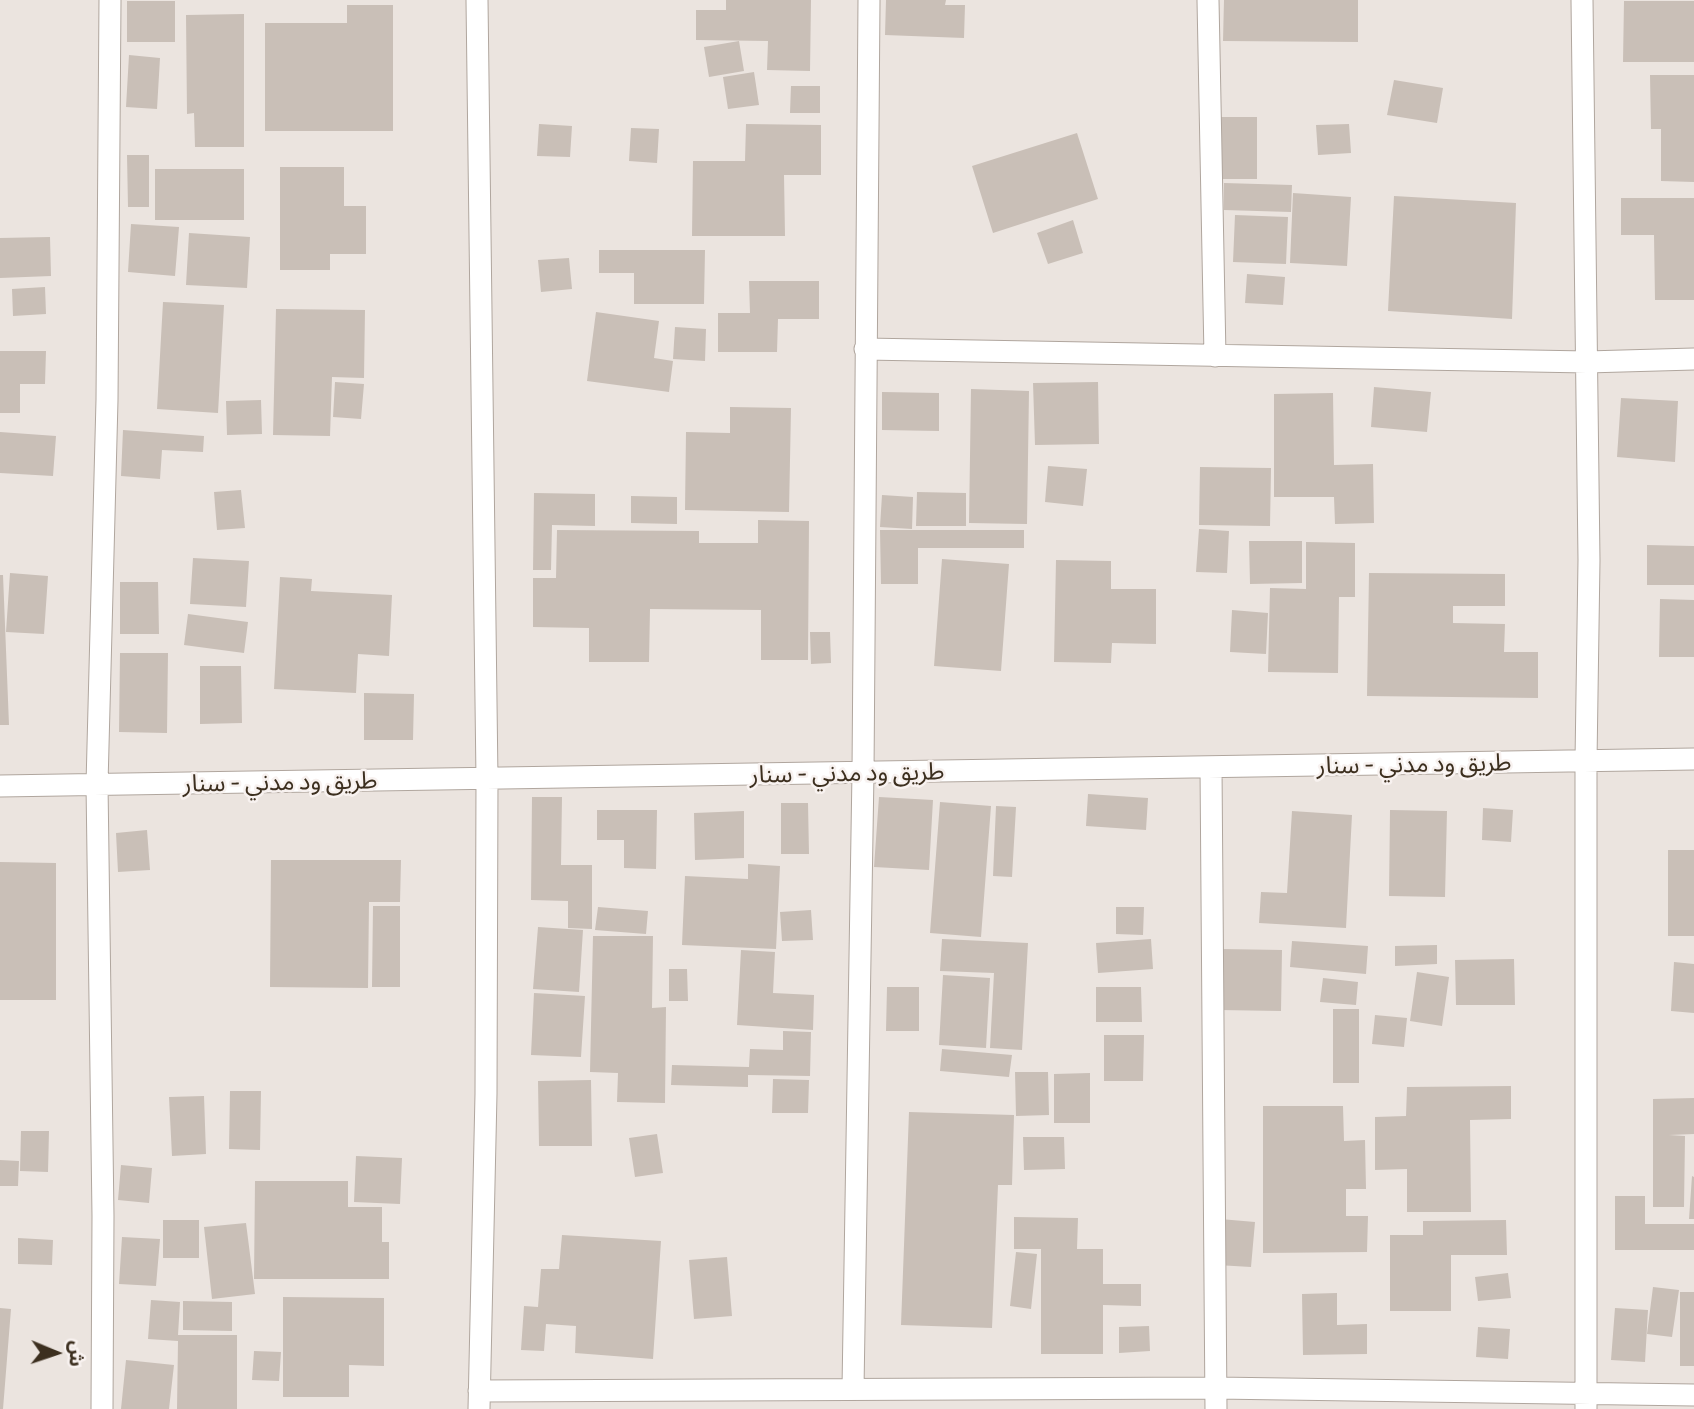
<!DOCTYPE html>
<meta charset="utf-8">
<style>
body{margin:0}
#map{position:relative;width:1694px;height:1409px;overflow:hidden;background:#ebe4df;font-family:Commissioner,"Noto Sans Arabic",sans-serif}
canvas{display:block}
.north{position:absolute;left:21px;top:1318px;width:70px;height:70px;-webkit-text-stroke:5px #f8f2f0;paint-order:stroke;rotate:92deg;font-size:19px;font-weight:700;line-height:28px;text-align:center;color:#3c2f1f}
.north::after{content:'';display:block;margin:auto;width:24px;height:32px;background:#3c2f1f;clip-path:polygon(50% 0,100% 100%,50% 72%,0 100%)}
</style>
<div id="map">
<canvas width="1694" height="1409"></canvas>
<div class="north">ش</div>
</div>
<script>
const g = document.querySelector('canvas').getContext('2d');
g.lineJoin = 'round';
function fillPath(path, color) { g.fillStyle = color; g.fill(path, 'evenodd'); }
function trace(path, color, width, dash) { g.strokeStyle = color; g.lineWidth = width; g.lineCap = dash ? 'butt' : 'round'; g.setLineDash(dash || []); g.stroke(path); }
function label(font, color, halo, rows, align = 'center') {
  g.font = font + ' Commissioner,"Noto Sans Arabic",sans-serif'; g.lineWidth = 5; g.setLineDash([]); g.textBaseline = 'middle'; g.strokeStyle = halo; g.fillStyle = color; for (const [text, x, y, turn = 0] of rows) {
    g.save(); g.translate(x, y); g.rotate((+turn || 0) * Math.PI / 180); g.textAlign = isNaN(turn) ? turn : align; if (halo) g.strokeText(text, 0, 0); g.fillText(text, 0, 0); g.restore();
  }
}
const building = new Path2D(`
 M726,0H811L810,71L767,70L768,41L696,40V10H726Z
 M886,0H946L945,5H965L964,38L885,35Z
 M1224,0H1358V42L1223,41Z
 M127,1H175V42H127Z
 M1624,1H1694V62H1623Z
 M347,5H393V131H265V23H347Z
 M244,14V147H195L194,113L187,114L186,15Z
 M739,41L744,71L709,77L704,47Z
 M129,55L160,58L157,109L126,107Z
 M754,72L759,105L728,109L723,77Z
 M1650,75H1694V182L1661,181V129H1651Z
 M1394,80L1443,88L1437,123L1387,115Z
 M791,86H820V113H790Z
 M1220,117H1257V179H1220Z
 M539,124L572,126L570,157L537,156Z
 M746,124L821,125V175H784L785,236H692L693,161H745Z
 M1349,124L1351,153L1318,155L1316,125Z
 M631,128L659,129L657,163L629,161Z
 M1077,133L1098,199L993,233L972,166Z
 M127,155H149V207H128Z
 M280,167H344V206H366V254H330V270H280Z
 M155,169H244V220H155Z
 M1224,183L1292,185L1291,212L1224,210Z
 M1293,193L1351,197L1347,266L1290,263Z
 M1394,196L1516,203L1512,319L1388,311Z
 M1621,198H1694V300H1655L1654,235H1621Z
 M1235,215L1288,217L1286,264L1233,262Z
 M1073,220L1083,253L1048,264L1037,233Z
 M131,224L179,227L175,276L128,272Z
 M189,233L250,237L247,288L186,285Z
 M50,237L51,276L0,278V238Z
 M599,250H705L704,304H634V273H599Z
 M569,258L572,289L541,292L538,260Z
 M1247,274L1285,277L1283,305L1245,303Z
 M749,281H819V319H778L777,352H718V313H750Z
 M45,287L46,314L13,316L12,289Z
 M163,302L224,305L218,413L157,409Z
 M276,309L365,310L364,378L332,377L330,436L273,435Z
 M596,312L659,321L654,358L673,361L669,392L587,381Z
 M675,327L706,329L705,361L673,359Z
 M0,351H46L45,384H20V413H0Z
 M335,382L364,384L361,419L333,417Z
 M1098,382L1099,444L1035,445L1033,383Z
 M1374,387L1431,392L1427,432L1371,427Z
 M971,389L1029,391L1027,524L969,523Z
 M882,392L939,393V431L882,430Z
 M1333,393L1334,465L1373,464L1374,523L1335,524L1334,497H1274V394Z
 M1621,398L1678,401L1675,462L1617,457Z
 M261,400L262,434L227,435L226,401Z
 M730,407L791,408L789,512L685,510L686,432L730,433Z
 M123,430L204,436L203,452L162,450L160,479L121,476Z
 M0,432L56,436L53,476L0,473Z
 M1048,466L1087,469L1083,506L1045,502Z
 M1200,467L1271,468L1270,526L1199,525Z
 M241,490L245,528L217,530L214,492Z
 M917,492L966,493V526H916Z
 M534,493L595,494V526L552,525L551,570H533Z
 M882,495L913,497L912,529L880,527Z
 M631,496L677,497V524L631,523Z
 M758,520L809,521L808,660H761V610L650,609L649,662H589V628L533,627V578H556L557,530L699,531V543H758Z
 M1199,529L1229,531L1227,573L1196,572Z
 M880,530H1024V548H918V584H881Z
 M1249,541H1302V583L1250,584Z
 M1306,542L1355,543V597H1339L1338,673L1268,672L1270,588L1306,589Z
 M1647,545L1694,546V585H1647Z
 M193,558L249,561L246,607L190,604Z
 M942,559L1009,564L1001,671L934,666Z
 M1056,560L1111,561V589H1156V644L1112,643L1111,663L1054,662Z
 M10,573L48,576L44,634L6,632Z
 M1369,573L1505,574V606H1453V623L1505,624L1504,652H1538V698L1367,696Z
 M0,575H3L9,725H0Z
 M280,577L312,579L311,591L392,595L389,656L358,654L356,693L274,689Z
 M120,582H158L159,634H120Z
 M1660,599L1694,600V657H1659Z
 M1232,610L1268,613L1266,654L1230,652Z
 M188,614L248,622L244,653L184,645Z
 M810,632H830L831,663L811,664Z
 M120,653H168L167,733L119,732Z
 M200,666H241L242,723L200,724Z
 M364,693L414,694L413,740H364Z
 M1088,794L1148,798L1146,830L1086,826Z
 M532,797H562L561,865H592V929L568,928V901L531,900Z
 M879,797L933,800L929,870L874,867Z
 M940,802L991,806L981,937L930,933Z
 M781,803H808L809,854H781Z
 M996,806L1016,807L1012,877L993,876Z
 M1483,808L1513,810L1511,842L1482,840Z
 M597,810H657L656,869L624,868V840H597Z
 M1390,810L1447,811L1445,897L1389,896Z
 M744,811V858L695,860L694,813Z
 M1292,811L1352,815L1346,928L1259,923L1261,892L1287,893Z
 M147,830L150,870L118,872L116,833Z
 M1668,850H1694V936H1668Z
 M271,860H401L400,902H369L368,988L270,987Z
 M0,862L56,863V1000H0Z
 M748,864L780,866L776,949L682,945L685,876L748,879Z
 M373,906H400V987H372Z
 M598,907L648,911L646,934L595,930Z
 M1116,907H1144L1143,935L1116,934Z
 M811,910L813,940L782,941L780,912Z
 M538,927L583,930L579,992L533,989Z
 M593,936H653L652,1008L666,1007L665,1103L617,1102L618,1073L590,1072Z
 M942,939L1028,943L1022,1050L990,1048L994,973L940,971Z
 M1151,939L1153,969L1098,973L1096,943Z
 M1292,941L1368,946L1366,974L1290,967Z
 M1437,945V964L1395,966V946Z
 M1221,949L1282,950L1281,1011L1219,1010Z
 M741,950L775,952L773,993L814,995L813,1030L737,1025Z
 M1514,959L1515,1005H1456L1455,960Z
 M1674,962L1694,964V1013L1671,1011Z
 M669,969H687L688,1001H669Z
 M1417,972L1449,977L1442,1026L1410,1021Z
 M943,975L990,978L986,1048L939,1045Z
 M1323,978L1358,982L1356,1005L1320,1002Z
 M887,987H919V1031H886Z
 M1096,987H1141L1142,1022H1096Z
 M534,993L585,996L581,1057L531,1055Z
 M1333,1009H1359V1083H1333Z
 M1375,1015L1407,1018L1404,1047L1372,1044Z
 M783,1031L811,1032L810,1076L748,1075V1087L671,1085L672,1065L749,1067L750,1049L783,1050Z
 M1104,1035H1144L1143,1081H1104Z
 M942,1049L1012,1055L1009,1077L940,1071Z
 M1015,1072H1048L1049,1115L1016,1116Z
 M1090,1073V1123H1054V1074Z
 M773,1079L809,1080L808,1113H772Z
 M591,1080L592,1146H539L538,1081Z
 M1511,1086V1119L1470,1120L1471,1212H1407V1169L1375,1170V1117L1406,1116L1407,1087Z
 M230,1091H261L260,1150L229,1149Z
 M204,1096L206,1154L172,1156L169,1097Z
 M1694,1098V1134L1669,1135L1685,1136L1684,1207H1653V1099Z
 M1263,1106H1343L1344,1141L1365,1140L1366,1189H1346V1216H1368L1367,1252L1263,1253Z
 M909,1112L1014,1115L1012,1185H998L992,1328L901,1325Z
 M21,1131H49L48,1172L20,1171Z
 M657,1134L663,1173L635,1177L629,1138Z
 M1023,1137H1064L1065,1169L1024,1170Z
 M356,1156L402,1158L400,1204L354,1202Z
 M0,1160L19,1161L18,1186H0Z
 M121,1165L152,1168L149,1203L118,1200Z
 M1692,1176L1694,1177V1219H1689Z
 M255,1181H348V1207H382V1242H389V1279H254Z
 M1615,1196H1645V1224H1694V1250H1615Z
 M1014,1217L1078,1218L1077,1249H1103V1284H1141V1306L1103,1305V1354H1041V1249H1014Z
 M1220,1219L1255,1222L1251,1267L1217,1265Z
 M163,1220H199V1258H163Z
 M1506,1220L1507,1255H1451V1311H1390V1235H1423V1221Z
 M246,1223L255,1294L212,1299L204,1227Z
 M562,1235L661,1241L653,1359L575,1353L576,1326L546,1324L544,1351L521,1350L524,1306L538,1307L541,1269H559Z
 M122,1237L160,1239L156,1286L119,1284Z
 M18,1238L53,1240L52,1265L18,1264Z
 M1016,1252L1037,1254L1031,1309L1010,1306Z
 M727,1257L732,1316L694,1319L689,1260Z
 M1508,1273L1511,1298L1478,1301L1475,1277Z
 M1653,1287L1679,1290L1672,1337L1647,1334Z
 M1680,1292H1694V1366H1680Z
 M1337,1293V1325L1367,1324V1354L1303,1355L1302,1294Z
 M283,1297L384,1298V1366L349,1365V1397H283Z
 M151,1300L180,1302L178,1335H237V1409H177L178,1341L148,1339Z
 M183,1301L232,1302V1331L183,1330Z
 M0,1308L11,1309L3,1409H0Z
 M1615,1308L1648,1310L1645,1362L1611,1360Z
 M1149,1326L1150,1351L1119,1353V1327Z
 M1478,1327L1510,1329L1508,1359L1476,1357Z
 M254,1351L281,1352L279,1381L252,1380Z
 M126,1360L174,1365L169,1409H121Z`);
const minor = new Path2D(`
 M477,0L487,779L486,1094L479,1409
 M1208,0L1215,356
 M1582,0L1589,560L1586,761V1409
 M865,349L1587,362L1694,359
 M1211,767L1216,1409
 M0,786L1694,759
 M853,1388L863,772L869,0
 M479,1391L1216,1388L1694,1395
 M102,1409L103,1216L97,784L107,400L110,0`);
const streetNames = [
 ["طريق ود مدني - سنار",1414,764,-1],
 ["طريق ود مدني - سنار",847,773,-1],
 ["طريق ود مدني - سنار",280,782,-1]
];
fillPath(building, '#c9bfb7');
trace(minor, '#b0a69e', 23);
trace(minor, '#fff', 21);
label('24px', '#3c2f1f', '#f8f2f0', streetNames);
</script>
